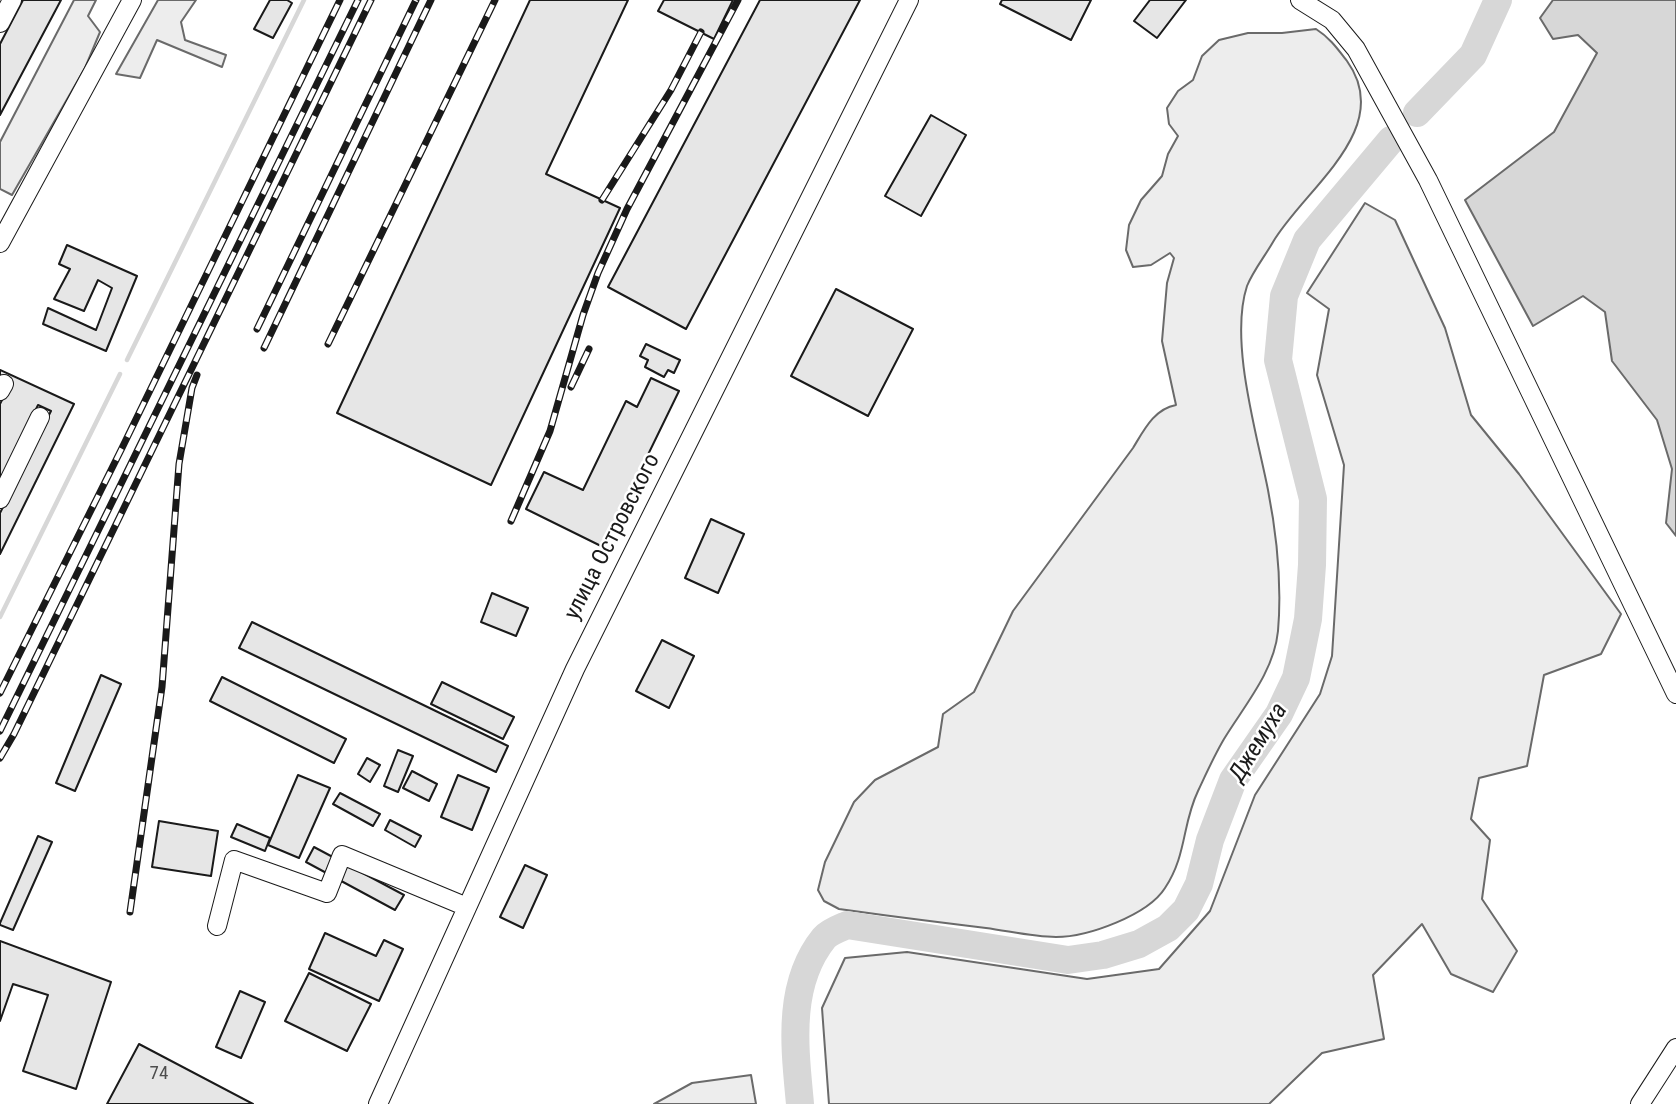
<!DOCTYPE html>
<meta charset="utf-8">
<style>
body{margin:0}
canvas{display:block;background:#fff}
</style>
<canvas width="1676" height="1104"></canvas>
<script>
const g = document.querySelector('canvas').getContext('2d');
g.lineJoin = 'round';
function fillPath(path, color) { g.fillStyle = color; g.fill(path, 'evenodd'); }
function trace(path, color, width, dash) { g.strokeStyle = color; g.lineWidth = width; g.lineCap = dash ? 'butt' : 'round'; g.setLineDash(dash || []); g.stroke(path); }
function label(font, color, halo, rows, align = 'center') {
  g.font = font + ' "Roboto Condensed",sans-serif'; g.lineWidth = 5; g.setLineDash([]); g.textBaseline = 'middle'; g.strokeStyle = halo; g.fillStyle = color; for (const [text, x, y, turn = 0] of rows) {
    g.save(); g.translate(x, y); g.rotate((+turn || 0) * Math.PI / 180); g.textAlign = isNaN(turn) ? turn : align; if (halo) g.strokeText(text, 0, 0); g.fillText(text, 0, 0); g.restore();
  }
}
const green = new Path2D(`
 M74,0H96L88,16L100,32L85,68L12,195L0,189V142Z
 M158,0H196L181,22L185,40L226,55L222,67L157,40L140,78L116,74Z
 M1316,29C1330,38 1337,48 1347,61C1396,129 1304,189 1273,242C1265,256 1253,271 1247,286C1229,341 1257,434 1268,490C1277,536 1282,584 1278,631C1274,672 1244,706 1224,739C1214,756 1206,774 1198,791C1182,824 1187,855 1165,888C1148,915 1088,937 1056,937C1033,937 1009,931 986,928C937,922 888,916 839,909L824,901L818,890L825,862L854,802L875,780L938,747L943,714L974,692L1013,611L1133,448C1144,430 1154,409 1176,405L1162,341L1167,283L1174,258L1170,253L1151,265L1133,267L1126,250L1129,225L1141,200L1162,176L1168,154L1178,136L1169,124L1167,108L1178,91L1193,80L1202,56L1219,40L1248,33H1282Z
 M1365,203L1395,220L1445,328L1471,415L1519,474L1621,614L1601,654L1544,675L1527,766L1479,778L1471,819L1490,840L1482,899L1517,951L1493,992L1451,974L1422,924L1373,975L1384,1039L1322,1053L1269,1104H829L822,1008L845,958L907,952L1087,979L1159,969L1210,911L1255,795L1320,694L1332,656L1344,465L1317,375L1329,309L1307,293Z
 M751,1075L756,1104H654L692,1083Z`);
const water = new Path2D(`
 M1553,0H1676V536L1666,523L1672,469L1657,420L1612,361L1605,312L1583,296L1533,326L1465,200L1554,132L1597,53L1578,35L1553,39L1540,18Z`);
const stream = new Path2D(`
 M127,360L304,0
 M0,617L120,374`);
const river = new Path2D(`
 M1417,113L1473,55L1498,0
 M800,1104C795,1049 786,985 824,938C829,932 840,928 847,925L1068,960L1103,955L1139,944L1168,928L1186,910L1199,884L1210,840L1233,780L1279,714L1296,678L1308,619L1312,565L1313,499L1278,360L1284,296L1307,240L1391,140`);
const building = new Path2D(`
 M23,0H61L0,115V44Z
 M270,0H287L292,3L273,38L254,29Z
 M530,0H628L546,174L620,208L491,485L337,413Z
 M664,0H733L714,39L658,11Z
 M760,0H860L686,329L608,287Z
 M1002,0H1091L1071,40L1000,4Z
 M1150,0H1186L1157,38L1134,21Z
 M931,115L966,135L921,216L885,196Z
 M67,245L137,276L106,351L43,324L48,308L96,330L112,288L98,280L84,311L54,299L70,269L59,264Z
 M836,289L913,329L868,416L791,376Z
 M646,344L680,360L674,373L668,370L664,377L645,367L648,360L640,356Z
 M0,370L74,404L0,554V513L51,411L38,405L0,483V404L10,384L0,379Z
 M651,378L679,391L603,547L526,509L544,472L583,490L626,401L637,407Z
 M711,519L744,534L718,593L685,578Z
 M492,593L528,608L516,636L481,622Z
 M252,622L508,746L496,772L239,648Z
 M662,640L694,656L669,708L636,691Z
 M101,675L121,684L75,791L56,783Z
 M222,677L346,739L334,763L210,701Z
 M442,682L514,717L503,739L431,704Z
 M398,750L413,756L398,792L384,786Z
 M367,758L380,765L370,782L358,774Z
 M412,771L437,784L429,801L403,788Z
 M298,775L330,788L299,858L268,845Z
 M458,775L489,788L472,830L441,817Z
 M340,793L380,814L373,826L333,804Z
 M390,820L421,836L415,847L385,830Z
 M159,821L218,831L211,876L152,867Z
 M237,824L270,838L265,851L231,837Z
 M38,836L52,842L13,930L0,925V923Z
 M314,847L404,895L395,910L306,862Z
 M525,865L547,875L523,928L500,917Z
 M325,933L376,956L384,940L403,949L379,1001L309,969Z
 M0,941L111,982L76,1089L23,1071L48,995L13,984L0,1021Z
 M309,973L371,1004L347,1051L285,1021Z
 M240,991L265,1002L241,1058L216,1047Z
 M139,1044L253,1104H107Z`);
const minor = new Path2D(`
 M1300,0L1332,20L1356,49L1428,180L1676,694
 M0,23L12,0
 M0,243L132,0
 M0,391L4,384
 M0,499L40,417
 M217,926L234,860L327,893L342,855L467,907
 M378,1104L575,669L909,0
 M1640,1104L1676,1048`);
const rail = new Path2D(`
 M602,200L671,90L701,32
 M257,329L416,0
 M328,344L495,0
 M264,348L431,0
 M571,387L589,349
 M511,521L550,431L583,315L598,273L627,209L738,0
 M0,693L122,448L340,0
 M0,731L358,0
 M0,758L14,734L371,0
 M130,912L162,687L179,464L192,388L197,375`);
const numberNames = [
 ["74",159,1074]
];
const streetNames = [
 ["улица Островского",613,537,-63]
];
const waterNames = [
 ["Джемуха",1259,743,-58]
];
fillPath(green, '#ededed');
trace(green, '#6a6a6a', 2);
fillPath(water, '#d7d7d7');
trace(water, '#6a6a6a', 2);
trace(stream, '#d7d7d7', 4.5);
trace(river, '#d7d7d7', 28);
fillPath(building, '#e6e6e6');
trace(building, '#1a1a1a', 2);
trace(minor, '#1a1a1a', 20);
trace(minor, '#fff', 18);
trace(rail, '#1a1a1a', 7);
trace(rail, '#fff', 4.5, [13]);
label('19px', '#4d4d4d', null, numberNames);
label('23px', '#1a1a1a', '#fff', streetNames);
label('italic 24px', '#1a1a1a', '#fff', waterNames);
</script>
